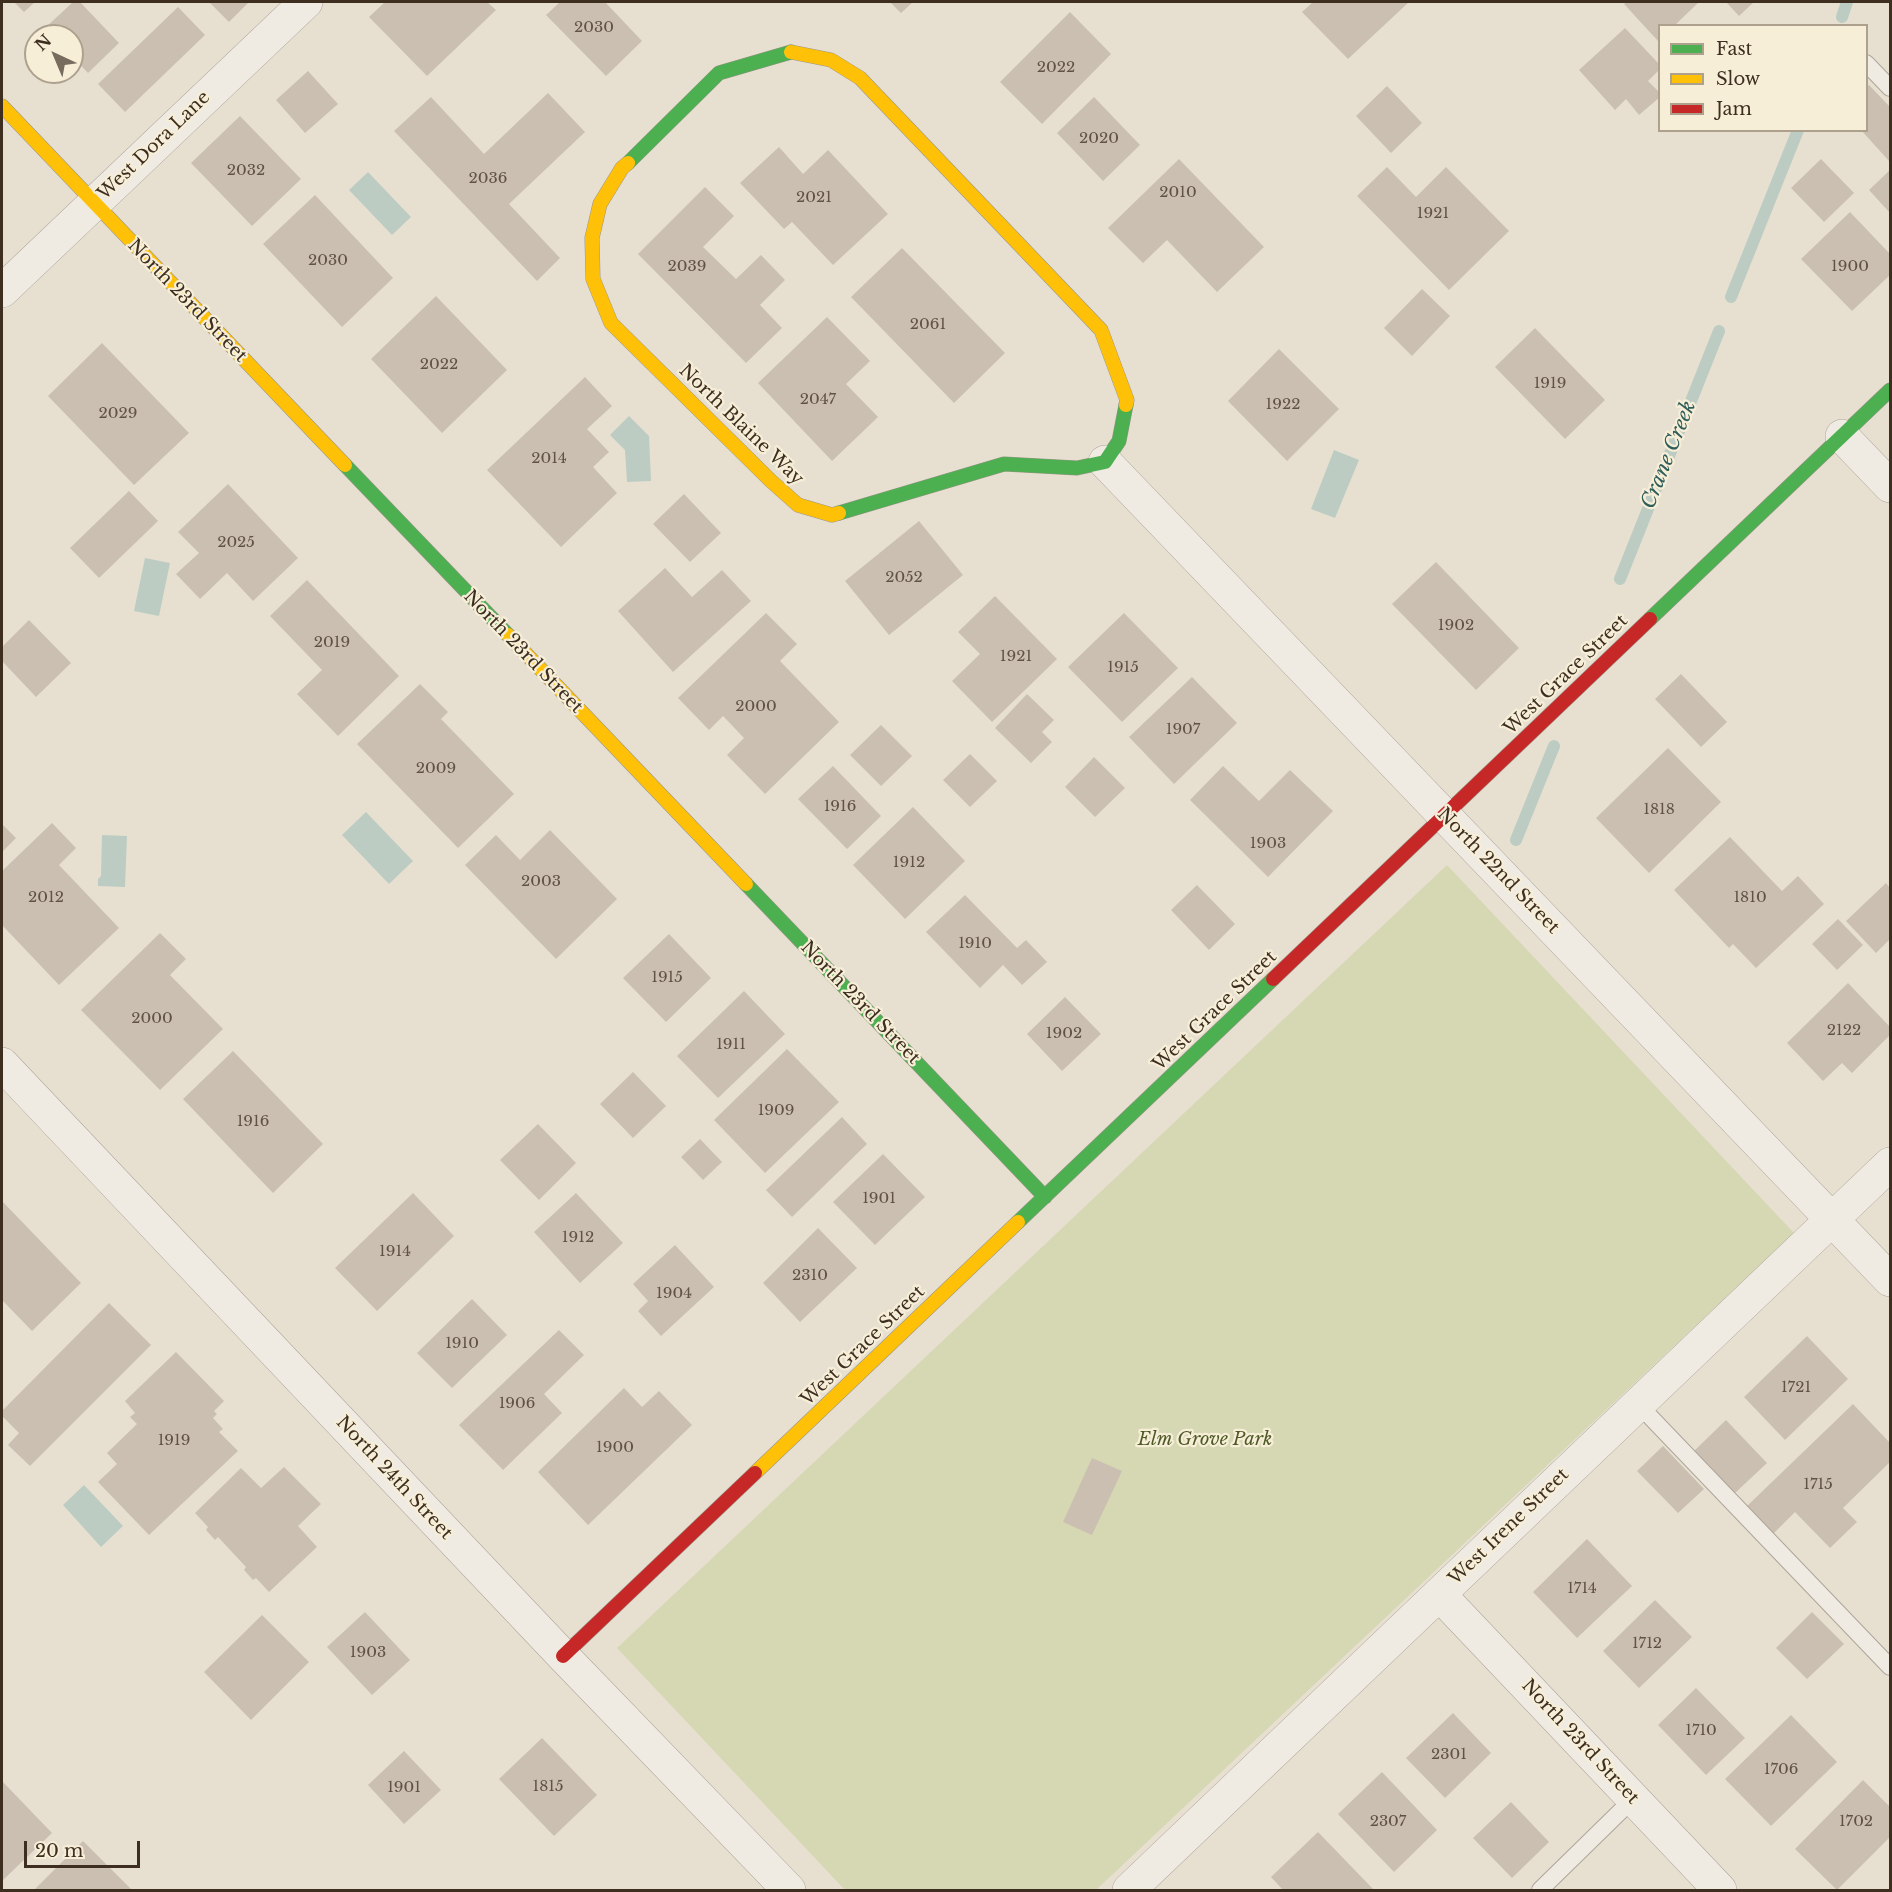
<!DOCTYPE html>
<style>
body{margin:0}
#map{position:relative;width:1892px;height:1892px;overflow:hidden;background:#e7e0d1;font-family:"Libre Baskerville",serif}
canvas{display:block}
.frame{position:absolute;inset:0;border:3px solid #3d2e20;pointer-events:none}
.legend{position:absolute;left:1658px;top:24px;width:210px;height:108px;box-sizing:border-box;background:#f7eed8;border:2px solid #ada18e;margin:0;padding:8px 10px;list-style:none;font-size:18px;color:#3d2e20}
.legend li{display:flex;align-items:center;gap:12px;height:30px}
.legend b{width:30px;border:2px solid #ada18e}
.north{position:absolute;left:24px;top:24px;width:60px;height:60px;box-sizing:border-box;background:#f7eed8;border:2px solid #ada18e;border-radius:50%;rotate:316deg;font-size:16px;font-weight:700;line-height:24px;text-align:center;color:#3d2e20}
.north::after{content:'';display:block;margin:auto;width:21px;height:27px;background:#786c5e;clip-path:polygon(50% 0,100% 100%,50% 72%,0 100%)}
.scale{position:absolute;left:24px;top:1841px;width:116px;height:27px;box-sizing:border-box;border:3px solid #3d2e20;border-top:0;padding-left:8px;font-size:18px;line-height:21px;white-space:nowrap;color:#3d2e20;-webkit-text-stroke:4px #f7eed8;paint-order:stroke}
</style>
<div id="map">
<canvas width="1892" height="1892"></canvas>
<div class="frame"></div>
<ul class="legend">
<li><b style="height:8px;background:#4caf50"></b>Fast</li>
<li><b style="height:8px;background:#ffc107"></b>Slow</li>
<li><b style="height:8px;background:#c62828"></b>Jam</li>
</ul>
<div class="north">N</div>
<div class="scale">20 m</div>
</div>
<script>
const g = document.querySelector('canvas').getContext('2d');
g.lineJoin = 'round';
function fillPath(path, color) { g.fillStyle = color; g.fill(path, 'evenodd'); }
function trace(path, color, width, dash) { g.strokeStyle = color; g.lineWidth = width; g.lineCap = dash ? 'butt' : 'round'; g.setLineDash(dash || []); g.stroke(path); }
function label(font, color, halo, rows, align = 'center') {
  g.font = font + ' "Libre Baskerville",serif'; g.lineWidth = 4.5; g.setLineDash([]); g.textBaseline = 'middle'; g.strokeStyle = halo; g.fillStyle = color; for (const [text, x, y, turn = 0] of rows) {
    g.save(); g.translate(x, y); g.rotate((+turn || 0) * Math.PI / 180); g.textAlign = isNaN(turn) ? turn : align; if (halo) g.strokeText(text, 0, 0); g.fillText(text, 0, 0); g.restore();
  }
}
const green = new Path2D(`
 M1447,865L1794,1233L1096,1890H845L617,1648Z`);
const water = new Path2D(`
 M368,172L411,217L392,235L349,190Z
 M629,416L649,436L651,481L627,482L625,450L610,435Z
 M1334,450L1359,460L1335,518L1311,509Z
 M145,558L170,563L159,616L134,611Z
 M366,812L413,861L389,884L342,835Z
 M102,835L127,836L125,887L98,886V879L101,876Z
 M84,1485L123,1526L101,1547L63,1505Z`);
const stream = new Path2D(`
 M1842,17L1847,2
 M1731,297L1798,130
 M1620,579L1719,331
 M1516,840L1554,746`);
const building = new Path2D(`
 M14,2H35L24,12Z
 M73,2H80L119,43L88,73L72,56V36H52L45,28Z
 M209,2H249L229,22Z
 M385,2H487L496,10L427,76L369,17Z
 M560,2H605L642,41L606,76L546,15Z
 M890,2H913L901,13Z
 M1313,2H1409L1348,59L1302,12Z
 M1627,2H1699L1674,26H1660L1658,41L1624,4Z
 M1726,2H1754L1739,16Z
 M178,7L205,35L125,112L98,84Z
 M1070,12L1111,54L1042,124L1000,82Z
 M1625,28L1660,65V69L1648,81L1660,93V97L1639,115L1626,99L1615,110L1579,70Z
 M308,71L338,104L305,133L276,100Z
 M1869,85L1890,107L1889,161L1861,130H1866V87Z
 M1387,86L1422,123L1391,153L1356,116Z
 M548,93L585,132L509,204L560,258L537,281L394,131L431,97L484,154Z
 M1094,97L1140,145L1103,181L1057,133Z
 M240,116L301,179L252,226L191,163Z
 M779,147L803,174L828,150L888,214L833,265L792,222L784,229L740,183Z
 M1179,159L1264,247L1217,292L1167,240L1143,263L1108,228Z
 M1821,159L1854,193L1824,222L1791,188Z
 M1387,167L1416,197L1446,167L1509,231L1449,290L1357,196Z
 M1890,170V213L1869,190Z
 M705,187L734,216L703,247L736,279L761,255L785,280L760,305L782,328L746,363L638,254Z
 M315,195L393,278L342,327L263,244Z
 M1850,212L1890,254V275L1852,311L1801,259Z
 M902,248L1005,353L954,403L851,297Z
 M1422,289L1450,316L1412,356L1384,328Z
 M436,296L507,370L442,433L371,359Z
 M827,317L870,361L846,384L878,417L832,461L758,383Z
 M1535,328L1605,400L1565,439L1495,367Z
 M102,343L189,433L134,485L48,396Z
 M1279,349L1339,409L1287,461L1228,401Z
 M585,377L612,406L587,429L609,452L593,467L617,493L561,547L487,470Z
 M228,484L298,558L253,601L227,573L200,599L176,574L199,553L178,532Z
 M129,491L158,521L99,578L70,548Z
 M684,494L721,533L690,562L653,524Z
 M919,521L963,575L889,635L845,581Z
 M1436,562L1519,648L1476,690L1392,604Z
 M665,568L692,597L722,570L751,601L673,672L618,611Z
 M307,580L399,676L338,736L297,694L322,670L270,616Z
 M995,596L1057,659L992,722L952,681L980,654L958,632Z
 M766,613L797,644L780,661L839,722L765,794L727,755L744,738L723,716L709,730L678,698Z
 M1124,613L1178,668L1122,722L1068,667Z
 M29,620L71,663L36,697L2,661V647Z
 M1681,674L1727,722L1701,747L1655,699Z
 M1192,677L1237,723L1174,784L1129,737Z
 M420,684L448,712L441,719L514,794L458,848L357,744Z
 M1027,694L1054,720L1042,732L1052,742L1031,763L995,728Z
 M881,725L912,756L881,786L850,755Z
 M1668,748L1721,802L1649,873L1596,818Z
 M970,754L997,781L970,807L943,780Z
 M1094,757L1125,788L1095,817L1065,787Z
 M833,766L881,816L847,849L798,799Z
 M1223,766L1259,801L1290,770L1333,811L1268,877L1190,800Z
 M913,807L965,861L905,919L853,865Z
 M52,823L76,848L59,865L119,928L59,985L2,925V871Z
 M2,824L16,838L2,852Z
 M550,830L617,899L556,959L465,865L496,835L520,860Z
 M1730,837L1782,891L1798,876L1824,904L1756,968L1733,944L1729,948L1674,890Z
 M1886,883L1890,888V939L1876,953L1846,921Z
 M1197,885L1235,924L1209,950L1171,910Z
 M965,895L1017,948L1026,940L1047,962L1022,985L1003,965L980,988L926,932Z
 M1838,919L1863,945L1837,970L1812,944Z
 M160,933L186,959L170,975L223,1029L160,1090L81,1010Z
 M669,934L711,978L666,1022L623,978Z
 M1848,983L1890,1027V1035L1852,1073L1842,1063L1823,1081L1787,1043Z
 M744,991L785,1034L718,1098L677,1056Z
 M1065,997L1101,1034L1062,1071L1027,1034Z
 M787,1049L839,1102L765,1173L714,1120Z
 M233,1051L323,1144L273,1193L183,1099Z
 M633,1072L666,1106L633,1138L600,1104Z
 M842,1117L867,1144L792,1217L766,1190Z
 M538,1124L576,1163L539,1200L500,1160Z
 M700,1139L722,1162L703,1180L681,1157Z
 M883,1154L925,1197L875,1245L833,1202Z
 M413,1193L454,1236L377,1311L335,1268Z
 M576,1193L623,1243L580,1283L534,1232Z
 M2,1201L81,1283L32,1331L2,1300Z
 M818,1228L857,1268L800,1322L763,1283Z
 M675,1245L714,1287L661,1336L638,1311L648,1301L633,1284Z
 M472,1299L507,1335L452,1388L417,1353Z
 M109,1303L151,1345L30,1466L8,1445L19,1433L2,1416V1411Z
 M559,1330L584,1355L544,1394L562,1413L503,1470L459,1425Z
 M1807,1336L1848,1379L1785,1440L1744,1397Z
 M176,1352L224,1401L214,1411L217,1414L213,1418L223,1429L219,1432L238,1451L149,1535L98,1482L117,1464L107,1453L137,1424L130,1417L135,1413L125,1401Z
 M624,1388L642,1407L659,1391L692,1425L588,1525L538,1472Z
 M1853,1404L1890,1443V1462L1843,1508L1857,1522L1830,1548L1795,1512L1773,1534L1746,1507Z
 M1726,1420L1767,1463L1735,1493L1694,1451Z
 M1663,1446L1704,1489L1678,1513L1637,1471Z
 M1092,1458L1122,1471L1092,1535L1063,1522Z
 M284,1467L321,1504L298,1526L317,1547L269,1592L256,1578L253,1580L244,1570L246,1567L218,1537L215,1540L206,1530L208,1527L195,1513L241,1468L261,1488Z
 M1587,1539L1632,1586L1577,1638L1533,1592Z
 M1655,1600L1692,1637L1639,1688L1603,1651Z
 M365,1612L410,1660L372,1695L327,1647Z
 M1812,1612L1844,1644L1807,1679L1776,1648Z
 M262,1615L309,1662L251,1720L204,1672Z
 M1696,1688L1745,1738L1706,1775L1658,1725Z
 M1453,1713L1491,1753L1445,1798L1406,1758Z
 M1791,1715L1837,1762L1771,1826L1725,1779Z
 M542,1738L597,1795L554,1836L499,1779Z
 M404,1751L441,1790L404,1824L368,1785Z
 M1382,1772L1437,1830L1394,1872L1338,1814Z
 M1863,1780L1890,1807V1837L1837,1890L1795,1849Z
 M2,1781L52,1833L2,1881Z
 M1511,1802L1549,1842L1512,1878L1473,1838Z
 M1318,1832L1374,1890H1283L1271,1877Z
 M83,1841L132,1890H34Z`);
const lane = new Path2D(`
 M1866,63L1890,88
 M1638,1404L1890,1667
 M1540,1890L1633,1799`);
const street = new Path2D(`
 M2,291L306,2
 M1842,436L1890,486
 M1105,462L1890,1280
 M2,1064L563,1656L789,1890
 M1439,1594L1720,1890
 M1129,1890L1890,1164`);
const fast = new Path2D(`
 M628,163L719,73L791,52
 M345,465L508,635
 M839,513L1004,464L1077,468L1105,462L1119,441L1126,405
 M1650,619L1890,390
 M746,884L1045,1197
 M1018,1222L1273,979`);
const slow = new Path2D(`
 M791,52L831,60L860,78L1101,330L1127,400L1126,405
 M2,106L345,465
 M628,163L622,168L600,204L592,238L593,279L611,323L771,481L798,505L832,515L839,513
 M508,635L746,884
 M755,1473L1018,1222`);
const jam = new Path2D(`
 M1273,979L1650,619
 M563,1656L755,1473`);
const numberNames = [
 ["2030",594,28],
 ["2022",1056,68],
 ["2020",1099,139],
 ["2032",246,171],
 ["2036",488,179],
 ["2010",1178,193],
 ["2021",814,198],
 ["1921",1433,214],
 ["2030",328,261],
 ["2039",687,267],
 ["1900",1850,267],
 ["2061",928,325],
 ["2022",439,365],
 ["1919",1550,384],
 ["2047",818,400],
 ["1922",1283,405],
 ["2029",118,414],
 ["2014",549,459],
 ["2025",236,543],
 ["2052",904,578],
 ["1902",1456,626],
 ["2019",332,643],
 ["1921",1016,657],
 ["1915",1123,668],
 ["2000",756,707],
 ["1907",1183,730],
 ["2009",436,769],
 ["1916",840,807],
 ["1818",1659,810],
 ["1903",1268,844],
 ["1912",909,863],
 ["2003",541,882],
 ["2012",46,898],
 ["1810",1750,898],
 ["1910",975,944],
 ["1915",667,978],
 ["2000",152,1019],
 ["2122",1844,1031],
 ["1902",1064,1034],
 ["1911",731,1045],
 ["1909",776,1111],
 ["1916",253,1122],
 ["1901",879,1199],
 ["1912",578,1238],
 ["1914",395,1252],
 ["2310",810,1276],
 ["1904",674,1294],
 ["1910",462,1344],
 ["1721",1796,1388],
 ["1906",517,1404],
 ["1919",174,1441],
 ["1900",615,1448],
 ["1715",1818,1485],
 ["1714",1582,1589],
 ["1712",1647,1644],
 ["1903",368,1653],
 ["1710",1701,1731],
 ["2301",1449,1755],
 ["1706",1781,1770],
 ["1815",548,1787],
 ["1901",404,1788],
 ["2307",1388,1822],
 ["1702",1856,1822]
];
const streetNames = [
 ["West Dora Lane",154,146,-44],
 ["North 23rd Street",187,301,46],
 ["North Blaine Way",741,425,44],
 ["North 23rd Street",523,652,46],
 ["West Grace Street",1566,675,-44],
 ["North 22nd Street",1498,871,46],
 ["North 23rd Street",860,1003,46],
 ["West Grace Street",1215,1011,-44],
 ["West Grace Street",863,1346,-44],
 ["North 24th Street",394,1478,47],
 ["West Irene Street",1509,1527,-44],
 ["North 23rd Street",1580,1742,47]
];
const parkNames = [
 ["Elm Grove Park",1205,1440]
];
const waterNames = [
 ["Crane Creek",1669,455,-68]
];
fillPath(green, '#d6d7b3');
fillPath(water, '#bcccc2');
trace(stream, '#bcccc2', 12);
fillPath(building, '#cbbfb2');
trace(lane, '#ada599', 18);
trace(street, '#ada599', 34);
trace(fast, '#9c958a', 15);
trace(slow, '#9c958a', 15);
trace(jam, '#9c958a', 15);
trace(lane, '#efebe3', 16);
trace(street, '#efebe3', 33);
trace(fast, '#4caf50', 14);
trace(slow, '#ffc107', 14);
trace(jam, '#c62828', 14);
label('15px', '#605244', null, numberNames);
label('18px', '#3d2e20', '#f7eed8', streetNames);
label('italic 18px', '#4d5a26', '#f7eed8', parkNames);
label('italic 20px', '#2f5d5a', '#f7eed8', waterNames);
</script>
